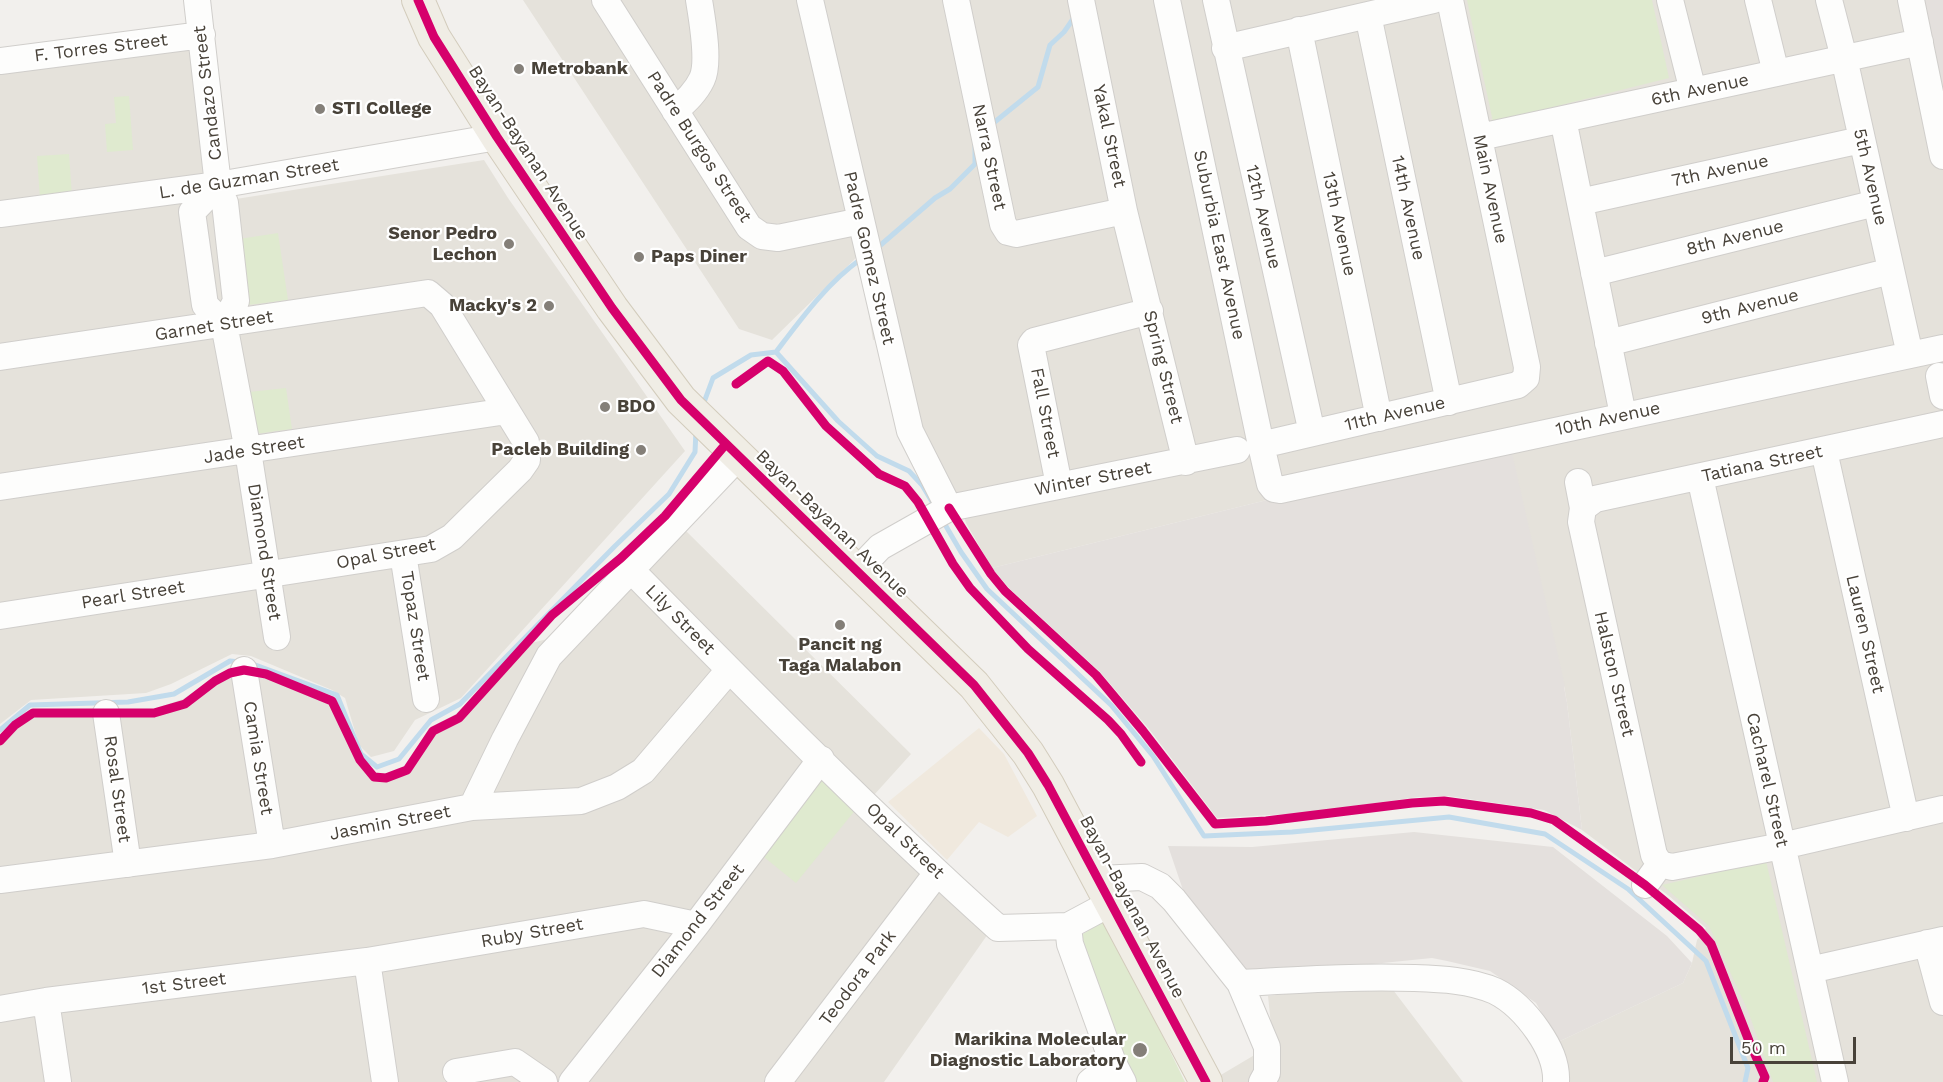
<!DOCTYPE html>
<style>
body{margin:0}
#map{position:relative;width:1943px;height:1082px;overflow:hidden;background:#f2f0ed;font-family:"Work Sans",sans-serif}
canvas{display:block}
.scale{position:absolute;left:1730px;top:1037px;width:126px;height:27px;box-sizing:border-box;border:3px solid #484239;border-top:0;padding-left:8px;font-size:18px;line-height:21px;white-space:nowrap;color:#484239;-webkit-text-stroke:4px #fff;paint-order:stroke}
</style>
<div id="map">
<canvas width="1943" height="1082"></canvas>
<div class="scale">50 m</div>
</div>
<script>
const g = document.querySelector('canvas').getContext('2d');
g.lineJoin = 'round';
function fillPath(path, color) { g.fillStyle = color; g.fill(path, 'evenodd'); }
function trace(path, color, width, dash) { g.strokeStyle = color; g.lineWidth = width; g.lineCap = dash ? 'butt' : 'round'; g.setLineDash(dash || []); g.stroke(path); }
function label(font, color, halo, rows, align = 'center') {
  g.font = font + ' "Work Sans",sans-serif'; g.lineWidth = 4.5; g.setLineDash([]); g.textBaseline = 'middle'; g.strokeStyle = halo; g.fillStyle = color; for (const [text, x, y, turn = 0] of rows) {
    g.save(); g.translate(x, y); g.rotate((+turn || 0) * Math.PI / 180); g.textAlign = isNaN(turn) ? turn : align; if (halo) g.strokeText(text, 0, 0); g.fillText(text, 0, 0); g.restore();
  }
}
const residential = new Path2D(`
 M523,0H1943V1082H1562L1558,1042L1683,983L1692,963L1697,940L1706,928L1669,896L1582,830L1567,703L1564,686L1267,500L992,568L966,523L959,499L917,425L898,336L873,340L859,255L772,340L739,329Z
 M189,43L207,185L185,207L484,160L508,198L685,451L461,698L415,720L394,751L371,757L359,745L345,698L332,690L251,656L232,654L171,684L146,693L31,700L0,724V68Z
 M684,529L911,754L874,795L1002,914L884,1082H0V734L16,719L34,710L153,709L183,699L221,673L241,666L266,670L334,697L363,758L376,774L389,773L406,766L429,728L456,714L524,645L586,629Z
 M1387,982L1463,1082H1209L1273,1044L1268,996Z`);
const commercial = new Path2D(`
 M979,728L1004,754L1037,816L1008,837L979,822L947,860L888,802Z`);
const industrial = new Path2D(`
 M1916,0H1943V93L1937,97Z
 M1510,444L1565,686L1564,687L1567,703L1582,830L1544,810L1448,796L1418,797L1305,813L1217,818L1149,729L1100,672L1009,588L992,568L1267,500Z
 M1414,832L1553,847L1667,936L1692,963L1683,983L1558,1042L1536,1003L1490,971L1447,961L1432,958L1244,977L1183,890L1168,846L1252,847Z`);
const green = new Path2D(`
 M1467,0H1652L1669,78L1493,122Z
 M129,96L133,150L107,152L105,124L116,123L114,97Z
 M69,154L72,196L40,199L37,156Z
 M278,233L288,300L248,305L239,239Z
 M286,388L292,429L255,434L249,392Z
 M819,778L857,808L796,883L759,853Z
 M1766,861L1817,1082H1773L1748,1011L1709,926L1662,885Z
 M1106,920L1185,1082H1130L1076,938Z`);
const stream = new Path2D(`
 M991,125L1038,87L1050,45L1064,32L1073,19
 M876,249L935,198L950,189L975,164V142
 M776,352C801,319 827,283 861,259
 M703,405L713,378L751,355L776,352L838,421L877,456L909,471L922,485L934,505
 M943,521L961,552L987,589L1111,705L1153,756L1204,836L1292,832L1449,817L1545,834L1628,889L1706,961L1748,1068L1745,1082
 M250,663L337,695L361,754L377,767L399,759L431,720L460,704L615,546L669,494L695,452L696,431
 M0,730L30,705L128,702L174,694L230,661L240,662`);
const minor = new Path2D(`
 M197,0L218,185L225,203L236,301L224,324
 M605,0L749,227L762,236L778,238L861,221
 M810,0L910,431L949,508
 M956,0L1003,224L1008,232L1016,234L1124,211
 M1081,0L1124,211L1186,462
 M1167,0L1261,445L1270,484L1274,489L1280,490L1303,485L1943,348
 M1216,0L1312,433
 M1670,0L1693,91
 M1758,0L1776,73
 M1829,0L1844,58L1910,355
 M1911,0L1943,156
 M1368,15L1449,402
 M1299,30L1379,418
 M1225,48L1433,0
 M0,61L202,35
 M675,111C686,101 696,92 702,79C710,62 702,19 699,0
 M1563,119L1623,415
 M1480,137L1920,42
 M218,185L192,212L205,305L224,324L248,451L277,637
 M1580,202L1861,140
 M0,214L218,185L497,137
 M1594,273L1876,203
 M1608,343L1891,271
 M0,357L428,293L442,305L526,442L527,460L520,470L452,537L431,549L0,616
 M1939,376L1943,396
 M1261,445L1518,385L1526,378L1527,367L1450,0
 M1824,451L1906,818
 M1700,477L1835,1082
 M1578,482L1583,508L1581,522L1654,855L1660,864
 M1059,485L1031,345L1034,341L1150,311
 M0,487L507,411
 M1583,508L1595,499L1943,424
 M403,554L426,699
 M631,570C751,692 871,814 998,928L1068,926L1111,903
 M857,571L880,547L949,508L1237,450
 M244,670L272,845
 M106,713L128,864
 M472,807L505,739L549,656L738,457
 M1099,879L1142,877L1160,886L1174,900L1240,983L1267,1047V1073L1262,1082
 M0,880L272,845L472,807L581,801L617,787L643,771L729,670
 M1645,885L1660,864L1672,867L1782,846L1943,809
 M1068,926L1070,944L1113,1063L1123,1082
 M1927,943L1943,1002
 M367,961L385,1082
 M1810,970L1943,940
 M1240,983C1298,980 1356,976 1414,978C1441,979 1470,980 1495,991C1513,1000 1527,1015 1538,1031C1549,1047 1557,1063 1556,1082
 M46,1001L58,1082
 M0,1009L46,1001L367,961L644,914L696,925
 M456,1072L515,1062L544,1082
 M572,1082L696,925L821,759
 M778,1082L937,873
 M1090,1082L1113,1063`);
const major = new Path2D(`
 M418,0L434,37L497,137L612,308L681,400L974,685L1028,753L1048,785L1206,1082`);
const cycleway = new Path2D(`
 M418,0L434,37L497,137L612,308L681,400L974,685L1028,753L1048,785L1206,1082
 M736,384L768,361L783,371L826,426L879,474L905,486L918,502L953,564L970,588L1028,649L1108,720L1121,734L1141,762
 M949,508L991,574L1005,591L1096,675L1143,731L1215,824L1266,821L1412,803L1444,801L1531,813L1554,820L1645,885L1699,930L1711,944L1749,1041L1765,1077L1763,1082
 M0,741L15,725L33,713H154L185,704L215,681L230,673L244,670L266,674L332,701L360,760L374,777L386,778L407,770L433,731L459,718L552,615L621,558L665,516L725,445`);
const markers = [
 [519,69,6,"#847f78"],
 [320,109,6,"#847f78"],
 [509,244,6,"#847f78"],
 [639,257,6,"#847f78"],
 [549,306,6,"#847f78"],
 [605,407,6,"#847f78"],
 [641,450,6,"#847f78"],
 [840,625,6,"#847f78"],
 [1140,1050,8,"#847f78"]
];
const streetNames = [
 ["F. Torres Street",101,48,-7],
 ["6th Avenue",1700,90,-12],
 ["Candazo Street",208,93,-97],
 ["Yakal Street",1109,136,78],
 ["Padre Burgos Street",699,147,57],
 ["Bayan-Bayanan Avenue",528,153,57],
 ["Narra Street",989,157,78],
 ["7th Avenue",1720,171,-12],
 ["5th Avenue",1870,177,77],
 ["L. de Guzman Street",249,179,-9],
 ["Main Avenue",1490,189,78],
 ["14th Avenue",1408,208,78],
 ["12th Avenue",1263,217,77],
 ["13th Avenue",1339,224,78],
 ["8th Avenue",1735,238,-14],
 ["Suburbia East Avenue",1219,245,78],
 ["Padre Gomez Street",869,258,77],
 ["9th Avenue",1750,307,-14],
 ["Garnet Street",214,326,-9],
 ["Spring Street",1163,367,76],
 ["Fall Street",1045,413,79],
 ["11th Avenue",1395,414,-13],
 ["10th Avenue",1608,419,-12],
 ["Jade Street",254,450,-9],
 ["Tatiana Street",1762,464,-12],
 ["Winter Street",1093,479,-11],
 ["Bayan-Bayanan Avenue",832,524,44],
 ["Diamond Street",264,552,81],
 ["Opal Street",386,554,-11],
 ["Pearl Street",133,595,-9],
 ["Lily Street",680,620,45],
 ["Topaz Street",415,626,81],
 ["Lauren Street",1865,634,77],
 ["Halston Street",1614,674,77],
 ["Camia Street",258,758,81],
 ["Cacharel Street",1767,780,77],
 ["Rosal Street",117,789,82],
 ["Jasmin Street",390,823,-11],
 ["Opal Street",905,841,44],
 ["Bayan-Bayanan Avenue",1132,907,62],
 ["Diamond Street",698,921,-52],
 ["Ruby Street",532,933,-10],
 ["Teodora Park",858,978,-53],
 ["1st Street",184,984,-7]
];
const poiNames = [
 ["Metrobank",531,69],
 ["STI College",332,109],
 ["Senor Pedro",497,234,"right"],
 ["Lechon",497,255,"right"],
 ["Paps Diner",651,257],
 ["Macky's 2",537,306,"right"],
 ["BDO",617,407],
 ["Pacleb Building",629,450,"right"],
 ["Pancit ng",840,645,"center"],
 ["Taga Malabon",840,666,"center"],
 ["Marikina Molecular",1126,1040,"right"],
 ["Diagnostic Laboratory",1126,1061,"right"]
];
fillPath(residential, '#e5e2db');
fillPath(commercial, '#f0e9de');
fillPath(industrial, '#e4e0dd');
fillPath(green, '#dfeacf');
trace(stream, '#c1dbec', 5);
trace(minor, '#d0cecb', 28);
trace(major, '#d3ccbc', 34);
trace(minor, '#fdfdfc', 26);
trace(major, '#f0ede5', 32);
trace(cycleway, '#d6006c', 9);
for (const [x, y, r, color] of markers) { const dot = new Path2D(); dot.arc(x, y, r, 0, 2 * Math.PI); g.fillStyle = color; g.fill(dot); trace(dot, '#fff', 2); }
label('18px', '#484239', '#fff', streetNames);
label('bold 18px', '#484239', '#fff', poiNames, 'left');
</script>
